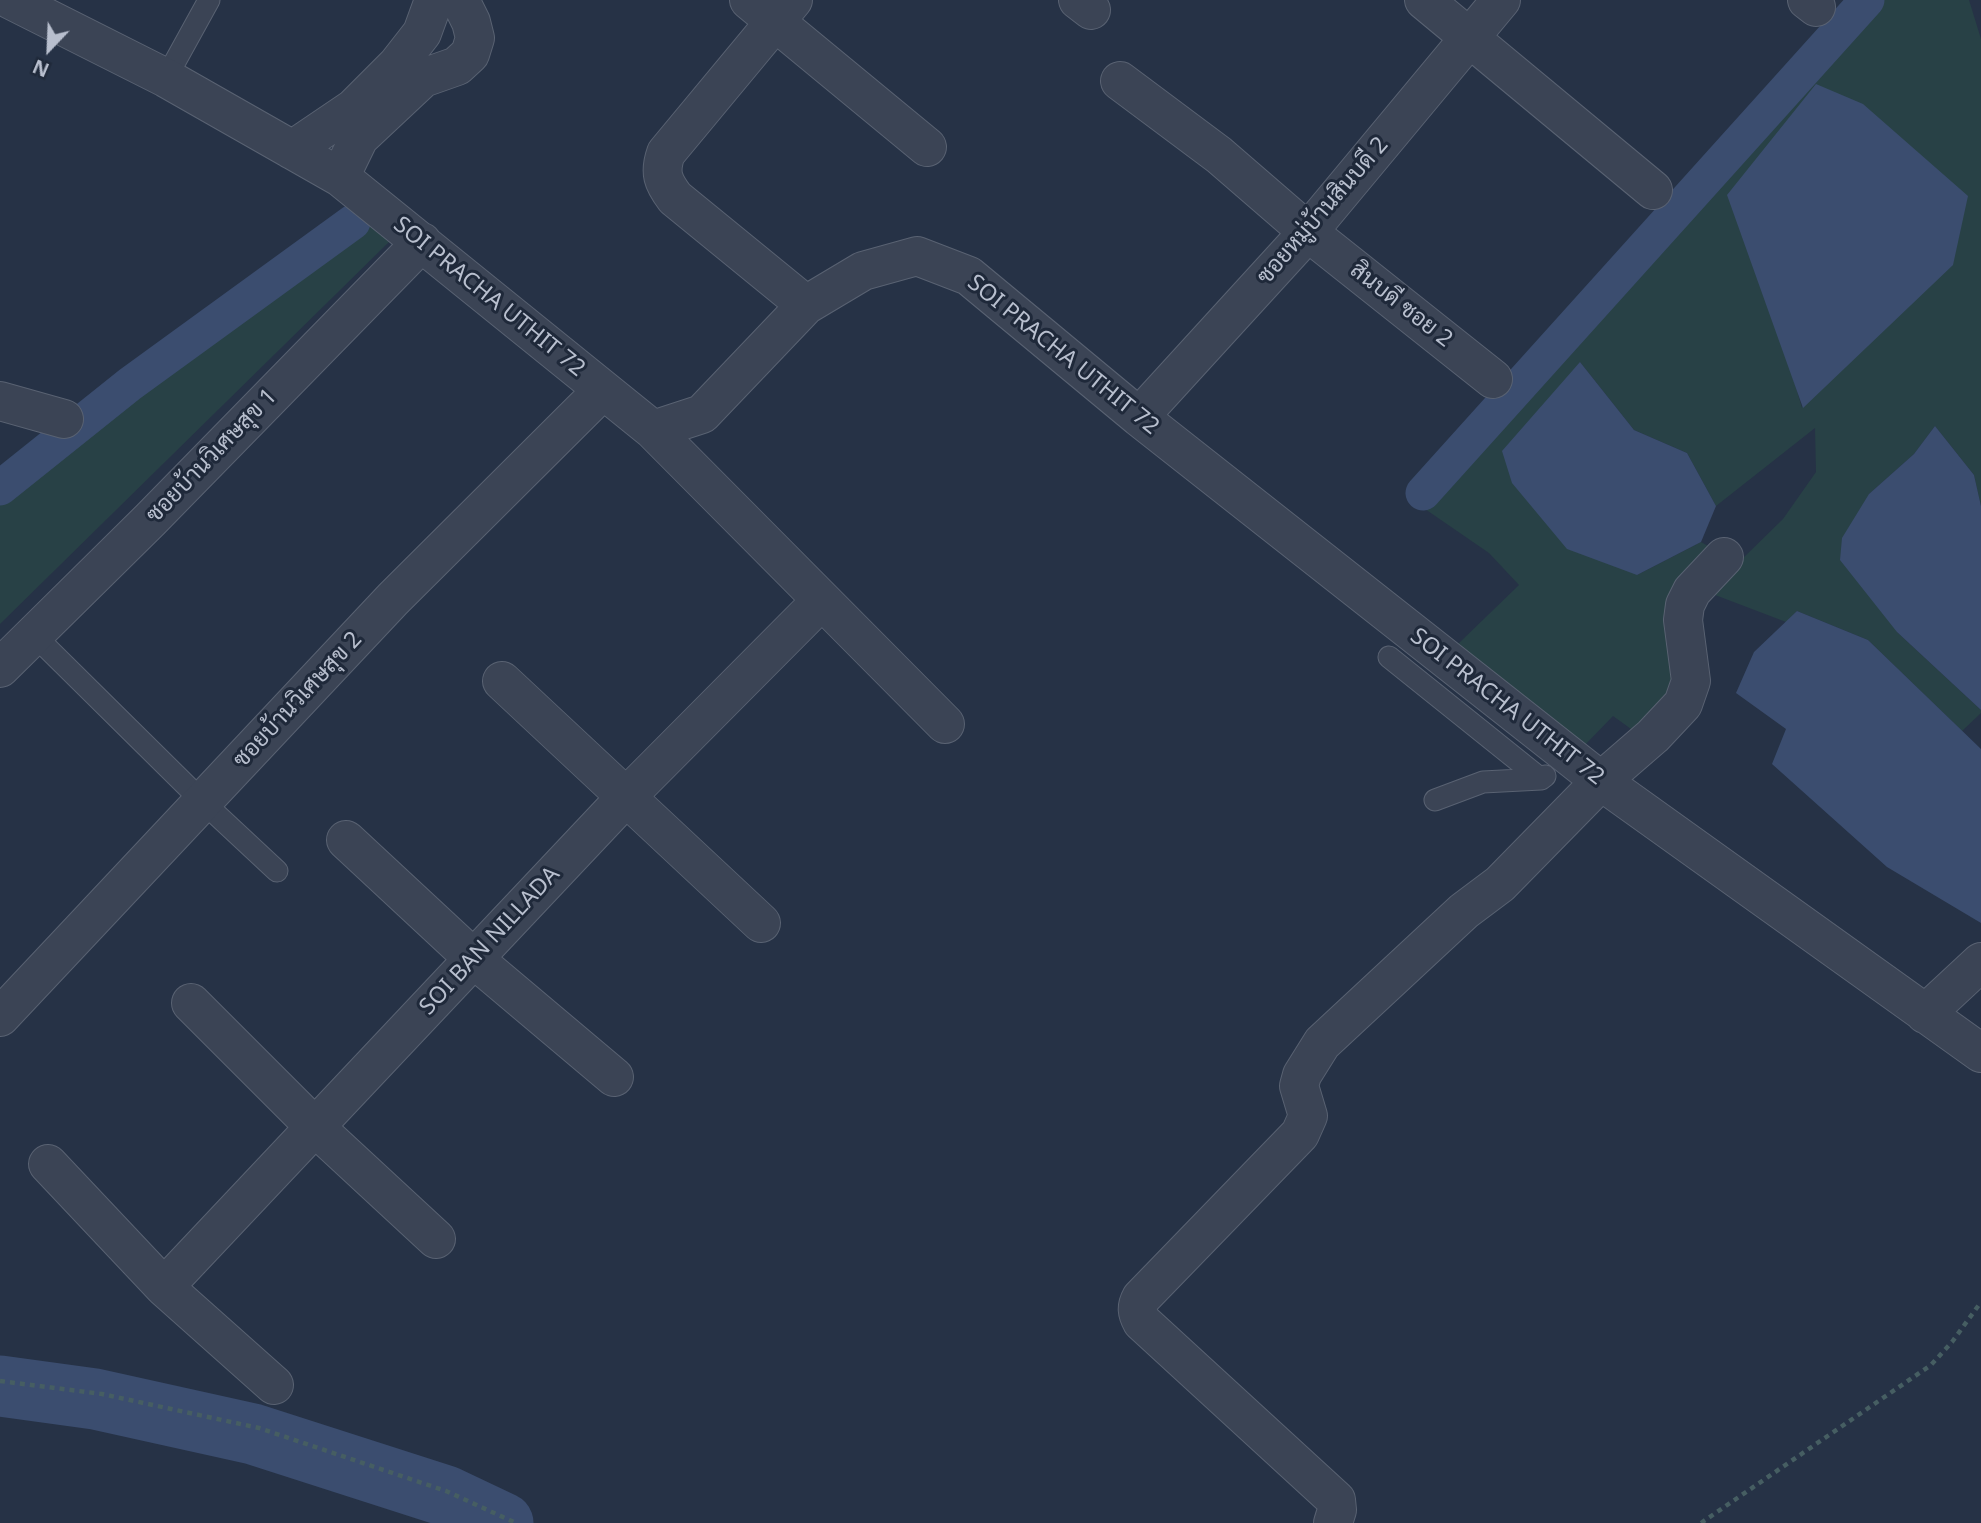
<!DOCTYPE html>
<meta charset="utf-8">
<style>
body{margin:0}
#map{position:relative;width:1981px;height:1523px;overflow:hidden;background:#263246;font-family:"Noto Sans",sans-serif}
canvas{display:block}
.north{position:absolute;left:14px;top:14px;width:70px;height:70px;-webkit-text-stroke:5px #1f293a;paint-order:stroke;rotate:203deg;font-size:19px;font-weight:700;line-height:28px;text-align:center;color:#b8bfce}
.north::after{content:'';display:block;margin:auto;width:24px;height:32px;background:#b8bfce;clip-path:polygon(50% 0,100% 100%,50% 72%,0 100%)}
</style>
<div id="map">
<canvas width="1981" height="1523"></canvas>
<div class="north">N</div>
</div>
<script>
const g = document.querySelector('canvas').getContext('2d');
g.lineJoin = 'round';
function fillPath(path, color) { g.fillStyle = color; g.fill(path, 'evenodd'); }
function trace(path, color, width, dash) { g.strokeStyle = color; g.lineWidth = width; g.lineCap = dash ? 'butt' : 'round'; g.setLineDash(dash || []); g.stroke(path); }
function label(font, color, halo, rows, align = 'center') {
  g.font = font + ' "Noto Sans",Sarabun,sans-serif'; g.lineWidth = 6; g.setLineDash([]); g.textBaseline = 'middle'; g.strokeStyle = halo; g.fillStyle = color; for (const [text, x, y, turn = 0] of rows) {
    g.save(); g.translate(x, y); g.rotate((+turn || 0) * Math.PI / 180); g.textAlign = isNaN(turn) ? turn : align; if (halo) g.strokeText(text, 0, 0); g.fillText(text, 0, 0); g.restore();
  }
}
const green = new Path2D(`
 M1848,0H1969L1981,39V506L1974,475L1935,426L1914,454L1869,494L1897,632L1981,710V713L1962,731L1868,640L1797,611L1786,622L1702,590L1656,747L1613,716L1582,748L1458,644L1519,585L1489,553L1409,498ZM1863,104L1802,408L1790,367ZM1580,362L1634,430L1687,453L1716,506L1815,428L1816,472L1783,519L1738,563L1701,542L1637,575Z
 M356,212L391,240L0,624V503Z`);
const water = new Path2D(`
 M1816,84L1863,104L1968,196L1953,265L1803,408L1727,195Z
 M1580,362L1634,430L1687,453L1716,506L1701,542L1637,575L1567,549L1512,483L1502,451Z
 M1935,426L1974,475L1981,506V710L1897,632L1840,560L1842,538L1869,494L1914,454Z
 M1797,611L1868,640L1981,749V923L1887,867L1772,764L1786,729L1736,693L1754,652Z`);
const canal = new Path2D(`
 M0,488L130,384L353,222
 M1423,493L1867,0`);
const river = new Path2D(`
 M0,1386L95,1399L253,1434L446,1496L503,1523`);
const path = new Path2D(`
 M0,1381L102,1394L259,1428L446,1491L516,1523
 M1701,1523L1931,1365L1952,1342L1981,1302`);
const lane = new Path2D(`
 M166,78L209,0
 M34,635L203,802L277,871
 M1389,657L1541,779
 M1435,800L1483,782L1541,779L1545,776`);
const street = new Path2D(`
 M11,0L166,78L340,177L653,430L702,414L806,305L863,271L917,256L969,276L1139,417L1601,781L1981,1053
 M749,0L927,147
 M793,0L666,153C659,173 663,182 675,198L806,305
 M1078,0L1091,10
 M1424,0L1653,190
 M1807,0L1816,7
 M1120,81L1219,155L1308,232L1493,379
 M292,150L354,108L397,65L422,33L434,0
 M340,177L359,138L423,78L457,66L470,54L475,38L471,22L460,0
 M0,401L64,419
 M1139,417L1308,232L1501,0
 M653,430L945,724
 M0,668L150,520L422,242
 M502,681L761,923
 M346,840L474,959L614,1077
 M191,1003L315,1127L436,1239
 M1925,1014L1981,962
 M0,1017L393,599L603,390
 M48,1164L164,1287L274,1385
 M164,1287L627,796L821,601
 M1333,1523L1337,1510L1336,1500L1142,1322C1137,1313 1136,1307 1141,1298L1300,1134L1308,1116L1299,1086L1302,1075L1322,1043L1464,911L1500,884L1601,781L1653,736L1683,704L1691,681L1683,620L1685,605L1692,591L1724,557`);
const streetNames = [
 ["ซอยหมู่บ้านสินบดี 2",1323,211,-49],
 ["SOI PRACHA UTHIT 72",489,297,39],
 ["สินบดี ซอย 2",1401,305,38],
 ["SOI PRACHA UTHIT 72",1063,355,39],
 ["ซอยบ้านวิเศษสุข 1",212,456,-46],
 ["ซอยบ้านวิเศษสุข 2",298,700,-47],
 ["SOI PRACHA UTHIT 72",1507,707,38],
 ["SOI BAN NILLADA",490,941,-47]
];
fillPath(green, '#284146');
fillPath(water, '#3b4d6f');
trace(canal, '#3b4d6f', 35);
trace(river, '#3b4d6f', 61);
trace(lane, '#596272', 23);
trace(street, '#596272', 40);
trace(path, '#465e62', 4.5, [5, 5]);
trace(lane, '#3b4455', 21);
trace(street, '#3b4455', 38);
label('23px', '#b8bfce', '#1f293a', streetNames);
</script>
